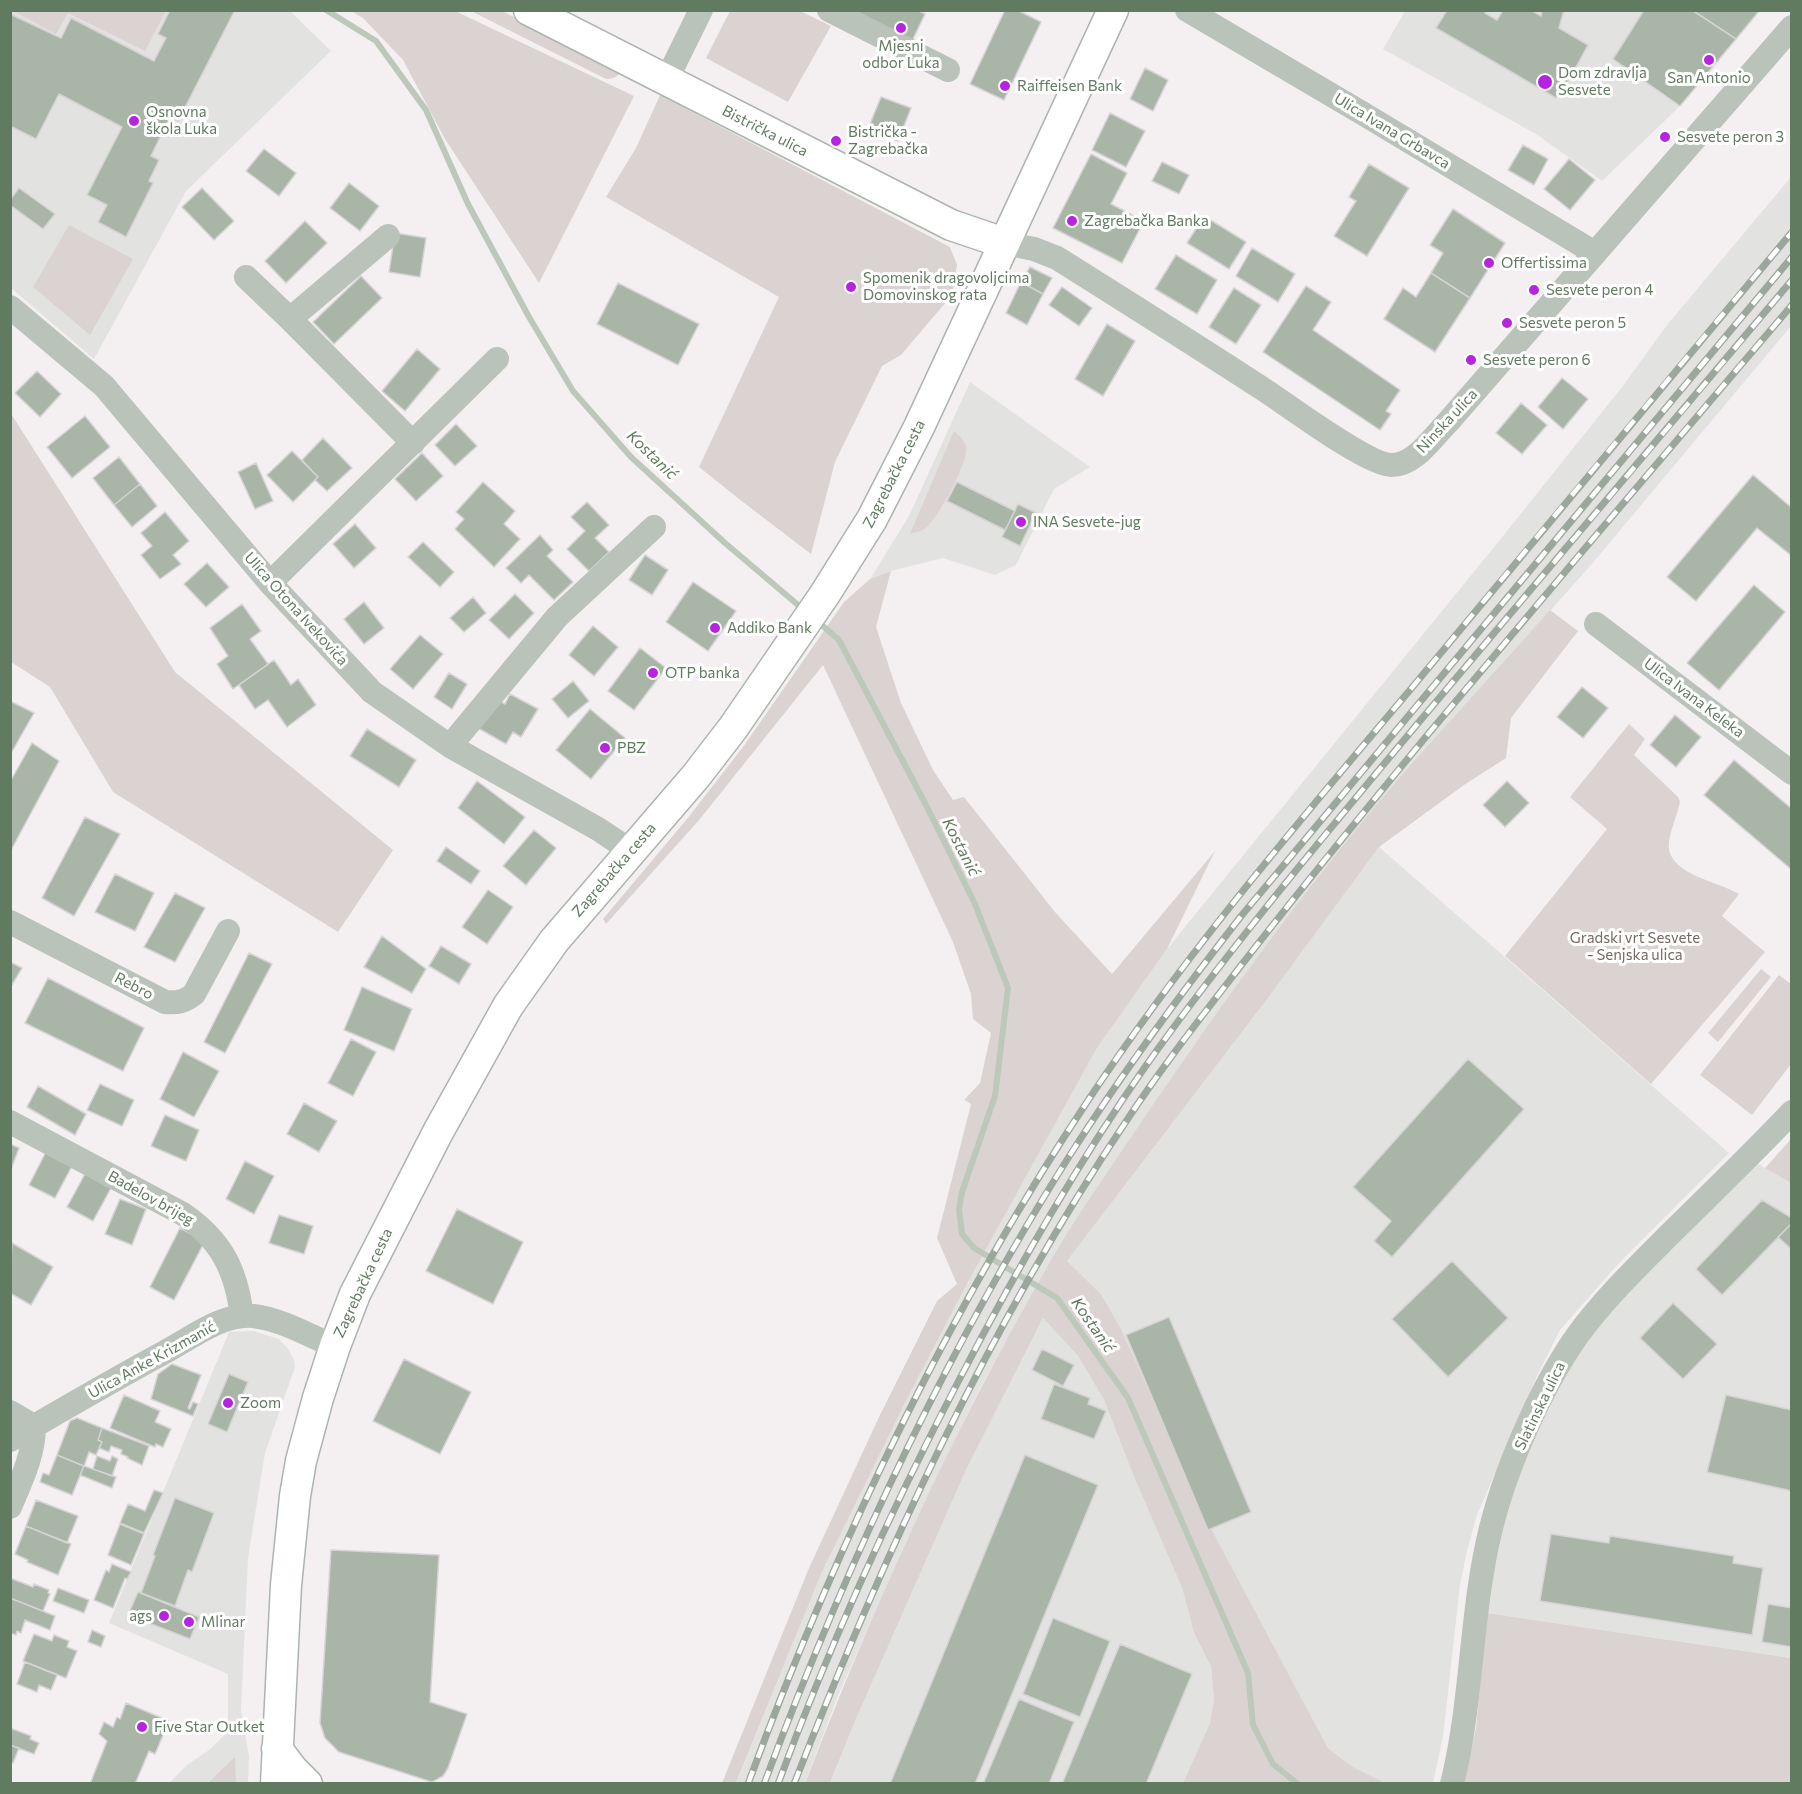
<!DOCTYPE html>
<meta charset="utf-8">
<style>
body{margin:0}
#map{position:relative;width:1802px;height:1794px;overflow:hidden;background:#f4f0f2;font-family:Commissioner,sans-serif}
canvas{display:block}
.frame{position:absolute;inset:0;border:12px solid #607b5f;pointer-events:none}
</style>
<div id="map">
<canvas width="1802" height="1794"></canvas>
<div class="frame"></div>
</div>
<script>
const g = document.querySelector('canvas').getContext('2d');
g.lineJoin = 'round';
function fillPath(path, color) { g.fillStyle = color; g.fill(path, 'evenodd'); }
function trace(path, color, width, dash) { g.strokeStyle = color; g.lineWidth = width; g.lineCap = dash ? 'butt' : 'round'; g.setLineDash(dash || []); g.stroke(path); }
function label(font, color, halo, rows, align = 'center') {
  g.font = font + ' Commissioner,sans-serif'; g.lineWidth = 6; g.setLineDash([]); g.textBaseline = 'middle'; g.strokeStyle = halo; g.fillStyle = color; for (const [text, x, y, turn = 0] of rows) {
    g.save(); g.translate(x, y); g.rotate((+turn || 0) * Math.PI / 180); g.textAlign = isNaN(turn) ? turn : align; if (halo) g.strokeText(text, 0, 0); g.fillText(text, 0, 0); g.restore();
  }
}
const built = new Path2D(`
 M11,11H290L331,51L186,191L94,359L11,288Z
 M1405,11H1644L1613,59L1680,106L1602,181L1536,134L1383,49Z
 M1791,177V326L1591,565L1377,805L1287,919L1194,1045L1098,1186L1044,1272L979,1390L905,1544L837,1698L805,1783L736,1784L822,1572L906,1401L968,1282L1097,1048L1167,949L1503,536L1622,387L1667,325Z
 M970,382L1090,467L1054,489L1016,565L995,575L943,558L891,571L870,579L909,516Z
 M1379,847L1729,1153L1618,1264L1560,1330L1537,1376L1477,1515L1467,1551L1460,1585L1443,1737L1433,1783H1385L1353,1767L1328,1748L1213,1532L1120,1327L1101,1294L1067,1261L1268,998Z
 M1757,1163L1791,1183V1658L1487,1613V1583L1514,1479L1568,1367L1601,1320Z
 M1043,1318L1078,1356L1104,1400L1134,1477L1182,1588L1194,1633L1211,1667L1214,1699L1210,1723L1183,1783L830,1784L856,1719L966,1470Z
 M253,1331L279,1339L288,1349L294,1360L295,1367L265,1453L248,1558L241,1710L249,1756L248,1783H169L187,1765L209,1750L228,1732V1674L109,1623L229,1332Z`);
const green = new Path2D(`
 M11,10H166V11L145,51L68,13L56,34Z
 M351,11H455L634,96L539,283L445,139L403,60L363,18Z
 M471,11H502L621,71C618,77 613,79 606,79Z
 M730,11H800L831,26L788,102L706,58Z
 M660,95L950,247L957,265L952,295L901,355L882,366L835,462L811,554L739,499L699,467L779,297L606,197L636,148Z
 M69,225L133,259L90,335L33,287Z
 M10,412L175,672L393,850L338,932L113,792L50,687L11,662Z
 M954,431C959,435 964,440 966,446C970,460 938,517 927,527C923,531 915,532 910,534Z
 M891,571L876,627L901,703L933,770L953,800L964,797L1055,912L1112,974L1215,851L1167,949L1097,1048L968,1282L906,1401L822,1572L736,1783H722L809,1568L879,1417L937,1301L957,1284L937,1238L971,1104L964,1100L980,1083L991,1033L973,1019L971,994L953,942L823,665L700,819L606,924L603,919L687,819L743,747L844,602L870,579Z
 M1550,610L1578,631L1511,718L1506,758L1464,785L1379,847L1268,998L1067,1261L1101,1294L1120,1327L1213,1532L1328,1748L1353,1767L1385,1783H1183L1210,1723L1214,1699L1211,1667L1194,1633L1182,1588L1134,1477L1104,1400L1078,1356L1043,1318L966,1470L856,1719L830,1783L805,1784C872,1609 950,1437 1043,1274C1075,1217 1114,1163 1150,1109C1221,1005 1296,901 1377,804C1433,738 1493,675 1550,610Z
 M1629,724L1645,739L1634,755L1678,797L1680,802C1677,815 1671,829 1669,842C1665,874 1718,881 1739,894L1722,916L1765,952L1651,1084L1505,956L1607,829L1570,797Z
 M1761,969L1771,977L1718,1042L1708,1033Z
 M1779,975L1791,984V1064L1752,1115L1700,1075Z
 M1791,1139V1183L1765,1168Z
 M1487,1613L1791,1658V1783L1463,1784L1476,1728Z
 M235,1757L236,1783H208Z`);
const stream = new Path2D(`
 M326,10L376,41L426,110L468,204L529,317L573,391L631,457L725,543L804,610
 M816,620L839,640L926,805L975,904L1008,988L995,1096L962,1192L959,1209L962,1234L974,1248L1057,1298L1128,1398L1248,1673L1253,1725L1273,1764L1298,1784`);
const building = new Path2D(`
 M170,10H235L178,121L170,117L151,156L159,160L149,181L153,183L126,237L98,222L107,205L87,195L122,127L59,94L36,139L10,126V14L61,38L71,18L154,61L166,38L158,34Z
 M849,10H917L925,14L912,41Z
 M1005,10H1017L1041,22L1004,100L970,84Z
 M1447,10H1487L1485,13L1497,20L1503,10H1531L1541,16L1542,10H1564L1559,28L1588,45L1570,78L1556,98L1436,28Z
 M1644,10H1692L1736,39L1680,106L1613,59Z
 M1692,10H1760L1736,39Z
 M1145,68L1168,80L1153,111L1130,99Z
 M881,97L911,108L898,141L868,129Z
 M1110,113L1145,131L1126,167L1092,150Z
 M1523,145L1548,159L1534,185L1508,170Z
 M264,149L296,173L279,196L246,171Z
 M1091,154L1127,173L1111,204L1144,221L1122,263L1053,228Z
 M1569,159L1595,180L1570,210L1544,189Z
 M1162,162L1189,175L1179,194L1152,181Z
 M1369,164L1409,188L1367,256L1334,236L1356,201L1349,197Z
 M349,183L379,206L360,231L330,208Z
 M19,188L55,214L43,229L10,205V200Z
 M202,188L234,221L214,240L182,207Z
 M1453,209L1505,243L1470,298L1431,273L1443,253L1430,245Z
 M1204,216L1246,242L1229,269L1187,243Z
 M305,221L327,243L286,283L265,261Z
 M395,233L426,238L420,277L389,272Z
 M1252,248L1295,274L1278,302L1236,276Z
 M1176,255L1217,280L1197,314L1155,289Z
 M1030,267L1052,278L1043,294L1021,282Z
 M1431,273L1470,298L1435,352L1384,319L1403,288L1416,297Z
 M361,276L382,298L334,344L313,322Z
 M1021,282L1043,294L1027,325L1006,313Z
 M618,283L699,324L678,365L597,324Z
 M1306,286L1331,302L1313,330L1400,390L1386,411L1391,414L1380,430L1263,352Z
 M1062,287L1092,308L1079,326L1049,305Z
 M1234,288L1261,305L1236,344L1209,327Z
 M1107,324L1135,341L1103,396L1075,379Z
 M417,349L440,369L405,411L382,391Z
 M37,371L61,394L40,417L15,393Z
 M1562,378L1588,399L1563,429L1538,407Z
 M1521,403L1547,425L1522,454L1496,433Z
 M85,416L110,447L72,478L47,447Z
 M456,424L477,446L455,466L435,445Z
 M323,438L352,468L327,491L315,480L318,477L302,460Z
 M292,451L318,477L293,502L267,475Z
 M422,453L443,476L416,501L395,479Z
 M119,457L140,484L114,505L93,478Z
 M256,463L273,501L255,509L238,472Z
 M1753,475L1792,508V556L1757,528L1696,601L1667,577Z
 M483,482L515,511L504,524L520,539L494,567L455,529L464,519L456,512Z
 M957,482L1015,511L1005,530L947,501Z
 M140,484L157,506L132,527L114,505Z
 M587,502L609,525L595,538L609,552L589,571L567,549L585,531L571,517Z
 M1018,504L1036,513L1020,546L1002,537Z
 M165,512L189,541L173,555L181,564L160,579L141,555L152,546L141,533Z
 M355,524L376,548L354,568L333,544Z
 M540,535L553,550L547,556L573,582L554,600L529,575L521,583L506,568Z
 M423,542L454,572L440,587L408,557Z
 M645,555L668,570L652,595L629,580Z
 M207,563L229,587L206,607L184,584Z
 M693,582L736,611L708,651L666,622Z
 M1754,585L1785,612L1719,690L1687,663Z
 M515,594L534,613L509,639L489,620Z
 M473,597L486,613L464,632L450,618Z
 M364,602L384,628L364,644L344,619Z
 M242,604L261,631L250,639L268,664L233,689L217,664L228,656L210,628Z
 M593,626L618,647L594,676L569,655Z
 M420,635L443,654L413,689L390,669Z
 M640,648L666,668L634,710L608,691Z
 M274,660L291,685L298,679L316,705L287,727L268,700L255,709L239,685Z
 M449,673L467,684L452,709L434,697Z
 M573,681L589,701L568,718L552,699Z
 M1582,687L1608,708L1583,738L1557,717Z
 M510,694L538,709L521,737L513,732L506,744L478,728L494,698L505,704Z
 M10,701L34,713L10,755Z
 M590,709L625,738L591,779L556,750Z
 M1675,715L1701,737L1676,767L1650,745Z
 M367,729L416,760L399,787L350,756Z
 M32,743L59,761L10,852V782Z
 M1734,760L1792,809V870L1704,795Z
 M477,781L525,817L504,844L458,808Z
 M1507,781L1529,803L1505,827L1483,805Z
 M85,817L120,834L74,916L42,898Z
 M534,830L556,848L526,885L503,866Z
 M446,847L480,871L471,884L437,861Z
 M115,874L154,893L135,931L95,912Z
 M488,890L513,907L487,944L462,927Z
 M175,893L205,908L175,962L144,947Z
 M382,936L426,969L412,993L364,967Z
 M441,946L471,964L459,984L429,966Z
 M249,953L272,964L225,1053L204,1042Z
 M10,962L22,968L10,988Z
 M48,978L144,1028L123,1071L25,1023Z
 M362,987L412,1009L394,1051L344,1030Z
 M351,1039L376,1052L353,1096L328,1083Z
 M183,1052L219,1071L194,1117L160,1099Z
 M1468,1059L1524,1109L1392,1257L1374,1241L1391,1221L1353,1187Z
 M100,1084L134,1100L122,1126L87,1110Z
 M38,1086L86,1114L75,1135L27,1107Z
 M304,1103L337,1121L319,1152L287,1134Z
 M165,1115L199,1130L186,1161L151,1146Z
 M10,1144L19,1148L10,1172Z
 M46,1152L72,1166L55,1198L29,1185Z
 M245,1161L274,1176L254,1214L226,1199Z
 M85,1174L111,1188L93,1221L67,1207Z
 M120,1199L146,1209L132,1245L105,1234Z
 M1762,1200L1792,1218V1223L1722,1295L1696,1269Z
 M457,1209L523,1242L493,1304L426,1271Z
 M279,1215L313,1226L304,1254L269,1243Z
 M1792,1223V1250L1778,1237Z
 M180,1228L205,1241L174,1300L150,1287Z
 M12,1243L53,1267L31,1305L10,1293Z
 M1452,1261L1508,1318L1448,1377L1392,1319Z
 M1673,1303L1717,1344L1683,1379L1640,1338Z
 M1169,1317L1251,1512L1208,1530L1126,1335Z
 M1042,1349L1074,1365L1063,1386L1032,1370Z
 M404,1359L471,1392L440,1454L373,1421Z
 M172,1364L201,1375L188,1408L190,1409L193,1402L198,1404L193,1416L151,1399L158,1374Z
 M229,1374L248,1382L227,1432L208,1424Z
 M1054,1384L1090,1398L1088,1404L1106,1411L1094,1439L1041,1419Z
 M124,1395L160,1411L155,1422L171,1429L163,1447L156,1444L155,1447L110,1428Z
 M1726,1395L1792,1410V1491L1707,1472Z
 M77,1418L102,1428L98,1440L102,1442L96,1455L89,1452L84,1466L57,1455L70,1421Z
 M102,1428L149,1446L142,1465L127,1458L128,1457L121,1454L122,1450L111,1446L109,1452L99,1448L102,1442L98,1440Z
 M57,1455L84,1466L72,1495L40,1482L43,1473L49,1475Z
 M1025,1455L1098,1485L975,1784H890Z
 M97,1456L110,1461L112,1456L118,1459L112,1476L93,1469Z
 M84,1466L116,1477L112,1488L80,1475Z
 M154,1490L163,1493L144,1533L120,1523L128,1504L145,1511Z
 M175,1498L214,1513L192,1572L188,1570L175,1606L141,1593L155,1556L153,1555Z
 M36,1500L78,1516L67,1543L26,1526Z
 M120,1524L144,1534L131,1565L108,1555Z
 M26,1526L71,1544L58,1575L27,1562L28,1560L15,1554Z
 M1551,1534L1609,1543L1610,1536L1734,1556L1733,1563L1763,1568L1752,1635L1540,1601Z
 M331,1550L439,1555L430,1702L467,1714L448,1768L443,1776L432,1782L339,1752L325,1738L320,1723Z
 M112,1564L131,1572L127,1579L125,1578L113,1608L94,1600L106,1570L109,1572Z
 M10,1578L33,1587L34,1584L49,1590L48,1593L50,1594L43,1611L10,1598Z
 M58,1588L89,1600L84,1613L53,1601Z
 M138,1592L199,1617L190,1639L128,1615Z
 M10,1598L55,1616L50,1630L25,1620L21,1633L17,1631L16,1635L10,1633Z
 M1768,1604L1792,1608V1647L1762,1642Z
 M1053,1618L1110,1641L1080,1717L1023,1694Z
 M92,1630L105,1636L101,1647L88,1642Z
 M34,1634L52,1641L54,1635L69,1641L67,1647L77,1651L66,1678L23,1661Z
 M1120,1644L1192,1674L1146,1784H1062Z
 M25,1662L57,1675L51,1690L39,1685L37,1692L17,1684Z
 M1019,1699L1074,1722L1049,1784H983Z
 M126,1703L169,1721L155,1754L149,1751L135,1784H90L107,1741L99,1734L104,1722L113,1727L117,1717L120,1719Z
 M10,1728L31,1736L30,1739L39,1743L34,1754L10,1745Z
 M10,1745L19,1748L13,1763L10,1762Z`);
const minor = new Path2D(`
 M829,10L948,70
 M1187,10L1362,113L1595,253
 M666,81L701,10
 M388,236L290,319L413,443
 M1004,243L1034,249L1057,258C1127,302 1197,346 1266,391C1289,406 1369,466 1392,465C1415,465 1433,437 1448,422L1792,27
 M246,277L290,319
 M10,307L104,386L270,583L372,692L450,746L598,829L631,851
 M270,583L497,359
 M1596,624L1792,773
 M450,746L557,617L654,527
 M10,922L165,1002C178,1003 184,1002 194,994L228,931
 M10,1122L183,1214C222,1241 236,1270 242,1316
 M10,1412L34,1426
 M10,1440C62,1410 113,1380 165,1352C191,1338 223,1313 253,1316C281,1319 309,1336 335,1346
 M10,1507C21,1481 34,1455 34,1426
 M1452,1784C1473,1700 1470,1612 1491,1528C1507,1464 1546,1375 1586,1324C1612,1291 1641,1263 1670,1234C1711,1194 1752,1154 1792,1112`);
const major = new Path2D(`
 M529,10L951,225L1004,243
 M277,1749L293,1770L307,1784
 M276,1784L286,1585L295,1496L301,1461L318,1398L335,1346L355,1294L438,1132L508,1006L554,941L696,776L733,728L825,594L872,519L919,427L1113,10`);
const rail = new Path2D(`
 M748,1784C836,1545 948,1311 1089,1099C1185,954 1298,823 1410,690C1537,537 1664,384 1792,232
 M764,1784C845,1567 946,1351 1070,1155C1123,1072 1181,993 1242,915L1792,257
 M778,1784C829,1646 890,1512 958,1382C1014,1274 1075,1167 1145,1067C1230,947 1325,835 1419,722C1543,575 1668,428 1792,280
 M794,1784C883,1556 988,1327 1125,1123C1161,1068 1202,1016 1243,963C1302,887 1363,813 1424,739C1546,594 1669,449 1792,305`);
const markers = [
 [901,28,6,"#b623e1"],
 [1709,60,6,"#b623e1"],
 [1545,82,8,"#b623e1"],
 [1005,86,6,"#b623e1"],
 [134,121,6,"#b623e1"],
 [1665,137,6,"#b623e1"],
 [836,141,6,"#b623e1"],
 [1072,221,6,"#b623e1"],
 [1489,263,6,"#b623e1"],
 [851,287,6,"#b623e1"],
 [1534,290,6,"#b623e1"],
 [1507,323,6,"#b623e1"],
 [1471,360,6,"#b623e1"],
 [1021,522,6,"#b623e1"],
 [715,628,6,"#b623e1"],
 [653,673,6,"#b623e1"],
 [605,748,6,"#b623e1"],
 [228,1403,6,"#b623e1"],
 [164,1616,6,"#b623e1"],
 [189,1622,6,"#b623e1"],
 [142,1727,6,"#b623e1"]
];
const poiNames = [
 ["Mjesni",901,46,"center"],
 ["odbor Luka",901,63,"center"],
 ["Dom zdravlja",1558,73],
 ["Sesvete",1558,90],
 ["San Antonio",1709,78,"center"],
 ["Raiffeisen Bank",1017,86],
 ["Osnovna",146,112],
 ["škola Luka",146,129],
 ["Bistrička -",848,132],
 ["Zagrebačka",848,149],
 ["Sesvete peron 3",1677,137],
 ["Zagrebačka Banka",1084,221],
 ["Offertissima",1501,263],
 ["Spomenik dragovoljcima",863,278],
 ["Domovinskog rata",863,295],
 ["Sesvete peron 4",1546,290],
 ["Sesvete peron 5",1519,323],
 ["Sesvete peron 6",1483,360],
 ["INA Sesvete-jug",1033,522],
 ["Addiko Bank",727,628],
 ["OTP banka",665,673],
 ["PBZ",617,748],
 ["Zoom",240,1403],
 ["ags",152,1616,"right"],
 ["Mlinar",201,1622],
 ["Five Star Outket",154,1727]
];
const streetNames = [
 ["Bistrička ulica",765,131,27],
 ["Ulica Ivana Grbavca",1392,131,31],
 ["Ninska ulica",1447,421,-47],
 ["Zagrebačka cesta",894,474,-63],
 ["Ulica Otona Ivekovića",296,609,48],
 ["Ulica Ivana Keleka",1694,698,37],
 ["Zagrebačka cesta",614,870,-49],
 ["Rebro",134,986,27],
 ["Badelov brijeg",151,1198,29],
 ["Zagrebačka cesta",363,1283,-65],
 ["Ulica Anke Krizmanić",152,1360,-29],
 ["Slatinska ulica",1540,1406,-64]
];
const parkNames = [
 ["Gradski vrt Sesvete",1635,938],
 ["- Senjska ulica",1635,955]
];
const waterNames = [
 ["Kostanić",652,455,44],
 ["Kostanić",961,847,63],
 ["Kostanić",1093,1325,55]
];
fillPath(built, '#e2e2e0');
fillPath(green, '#dbd3d1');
trace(stream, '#bcc9ba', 6);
fillPath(building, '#a9b5a7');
trace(building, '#d5d3d4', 1.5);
trace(major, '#acb5ac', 33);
trace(minor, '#bac3ba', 24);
trace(major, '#fff', 30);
trace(rail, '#9aa79a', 7);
trace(rail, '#fff', 4.5, [14]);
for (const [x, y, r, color] of markers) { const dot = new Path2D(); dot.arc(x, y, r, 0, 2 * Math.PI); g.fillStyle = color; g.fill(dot); trace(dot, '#fff', 2); }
label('15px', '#607b5f', '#fff', poiNames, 'left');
label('15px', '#607b5f', '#fff', streetNames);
label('15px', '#786a62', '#fff', parkNames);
label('italic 16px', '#60785a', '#fff', waterNames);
</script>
